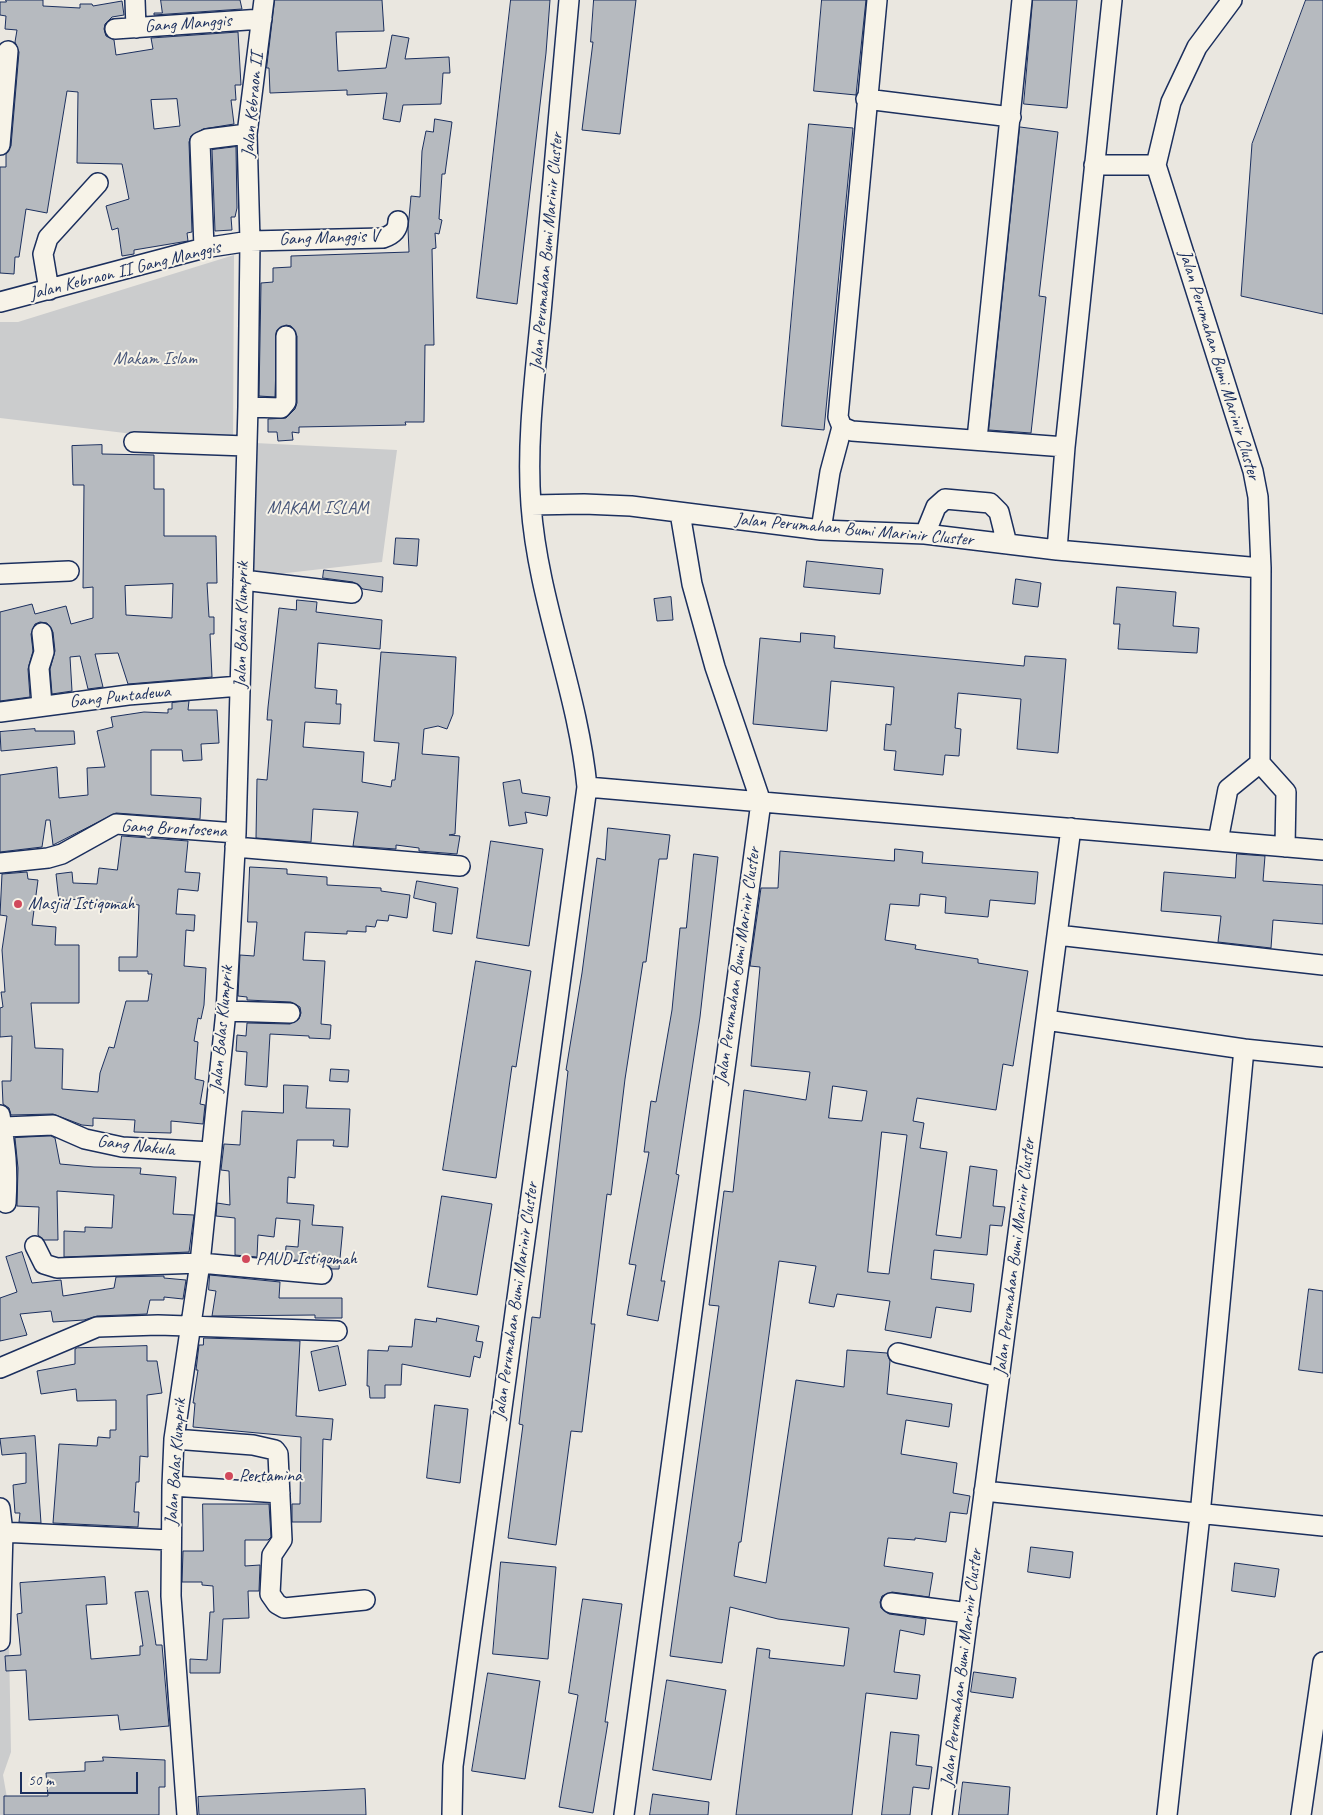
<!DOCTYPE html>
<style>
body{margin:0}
#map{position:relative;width:1323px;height:1815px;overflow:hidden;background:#eae7e0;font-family:Caveat,sans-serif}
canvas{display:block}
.scale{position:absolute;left:20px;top:1772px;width:118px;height:22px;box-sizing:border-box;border:2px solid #1b2f5e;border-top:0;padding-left:6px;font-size:15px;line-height:18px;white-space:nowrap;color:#1b2f5e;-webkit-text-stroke:4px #f7f3e8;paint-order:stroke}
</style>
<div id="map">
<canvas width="1323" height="1815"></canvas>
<div class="scale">50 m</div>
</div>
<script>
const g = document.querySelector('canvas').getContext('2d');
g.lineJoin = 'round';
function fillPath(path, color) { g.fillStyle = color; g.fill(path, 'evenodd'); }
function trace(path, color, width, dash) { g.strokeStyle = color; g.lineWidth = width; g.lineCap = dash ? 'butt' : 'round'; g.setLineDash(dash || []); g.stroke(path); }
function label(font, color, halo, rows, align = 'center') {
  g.font = font + ' Caveat,sans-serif'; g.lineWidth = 4; g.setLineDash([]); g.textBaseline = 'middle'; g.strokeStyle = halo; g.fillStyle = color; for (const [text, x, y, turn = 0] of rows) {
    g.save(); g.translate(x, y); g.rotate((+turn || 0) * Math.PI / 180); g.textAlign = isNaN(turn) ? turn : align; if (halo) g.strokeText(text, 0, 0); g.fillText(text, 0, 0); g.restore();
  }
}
const green = new Path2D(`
 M234,255L233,446L0,418V322H18Z
 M255,443L397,450L382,562L252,577Z
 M8,1588L11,1752L3,1775L10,1815H0V1589Z`);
const building = new Path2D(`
 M6,0H43V6L80,8V4H92L93,6L122,1L124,15L112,17L105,24L104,29L106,36L114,40L116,55L153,49L151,38L238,32L241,85H235L236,100H231L234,124L203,129L191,136L189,142L192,232L187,233L188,241L134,250V254L122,256L118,228L112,230L106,206L129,199L122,164L77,163L78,92L67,91L47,213L26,209L19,257H15L14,274L0,273V167H6V154L11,146L19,52L15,42L17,30L5,29L6,16L0,15V2H6ZM177,99L180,126L154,129L151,100Z
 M161,0H240L242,9L154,15V13H162Z
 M275,0H382L384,31L336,32L338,71L386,68L392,35L409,38L405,59L449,57L450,73H443L441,104L403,105L400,122L383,119L387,93L347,95V90L270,93L269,68H267Z
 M511,0H550L546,53L517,304L477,298Z
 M594,0H636L620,134L582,130L593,42H591Z
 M822,0H866L856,95L814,91Z
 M1033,0H1077L1067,108L1024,104Z
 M1306,0H1323V314L1241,296L1252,144Z
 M435,119L452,122L445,174H442L439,219L442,220L439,234L435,233L436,248L432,249L434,345H425L424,422H405L406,425L299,427V433L292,432L293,440L278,441L277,432H268V419L286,418L295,409L297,403V336L291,326L286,325L277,330L275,397L259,396L261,283L273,282V268L291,267V256L409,252L408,229L411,196L420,197L422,151L426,131L433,132Z
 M809,124L853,128L824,430L782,426Z
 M1020,127L1058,132L1039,296L1046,297L1031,433L989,430Z
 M236,147L237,208L235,217H231L232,230L215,231L212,150Z
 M102,445V454L154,455V489H164V536H216L217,583H207L209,617H214V634H210L212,677L128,684L118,653L95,654L103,687L88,689L80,656L70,657L72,691L52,694L50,669L55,651L53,632L47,623L40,622L35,624L31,634L33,651L28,669L30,697L0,701V612L32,604L35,614L66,606L71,624L93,618V587L83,588L84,485H73L72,446ZM173,584L172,618L126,615L125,586Z
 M396,538L419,539L417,566L394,564Z
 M807,561L883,569L880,594L804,587Z
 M324,570L383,577L382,592L363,589L353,582L323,578Z
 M1016,579L1041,583L1038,607L1013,604Z
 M1117,587L1176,592L1173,626L1199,628L1197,653L1118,649L1120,624H1114Z
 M671,597L673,620L657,621L654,599Z
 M297,600L317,602L316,612L382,620L380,649L318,643L315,688L337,690L336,704H341L340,724L305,722L303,747L364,752L362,782L391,787L392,780H395L399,743L374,741L381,652L456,657L453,714L447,729L438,726L424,729L422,754L459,757L455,834L449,835L460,836L457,854L419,851V848L396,845V849L353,846L358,812L313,809L311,842L256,838L257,779L267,780L272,720H267L268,707L279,608L296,610Z
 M801,633L835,636L834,648L1024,666L1025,656L1066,659L1058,753L1017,749L1021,699L958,693L955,728L961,729L959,756L945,755L943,775L894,770L896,751L884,750L886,724L891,725L894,687L831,681L827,731L753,724L760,638L800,642Z
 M189,701L188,710H217L219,743L201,744L202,760L183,761L182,750H151V795L201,798L200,819L116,813L53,845L50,820H46L42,847L0,852V775L57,767L59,798L88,795L87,768L105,767L97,731L113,727L111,717L144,712L168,713V709H172V703Z
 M35,729V731H74L75,744L1,751L0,732Z
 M520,780L522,793L550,797L547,816L525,812L527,823L509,826L503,783Z
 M608,828L670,835L667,859H659L646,962H643L625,1079L611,1195L607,1194L591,1324H595L582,1432L571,1431L556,1545L508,1538L523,1425L519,1424L532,1317L540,1318L568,1071L566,1070L582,973L597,858L605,860Z
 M122,836L188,841L185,872L200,873L198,891L178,889L176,914L195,915L194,931L186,930L184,966L206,968L204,1005L201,1019L198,1018L194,1041L198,1042L195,1079L204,1081L200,1104L205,1105L203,1124L171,1121V1133L134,1132L135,1120L93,1118V1126L82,1125L53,1114L11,1115L9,1108L3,1104L2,1081H11L12,1036L0,1037V1008L3,1007L1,992H5L2,950L7,916L0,915L2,874L27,872L28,879L38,880L32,925L56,927L55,945H79V1003H31L35,1048L63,1049L62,1089L98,1092L100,1073L109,1047L114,1048L126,1001H148L152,974H148V971H119V957H137L139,905L79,899L59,901L56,874L72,872L73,883L97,884L99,868L117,870Z
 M491,841L543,849L529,946L477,938Z
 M895,849L923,852L922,863L1038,872L1035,904L990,900L988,917L945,913L946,897L920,894L919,906L890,904L885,940L916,945L915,949L978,959V963L1028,971L1013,1066L1003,1064L996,1110L917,1098L913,1121L924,1123L920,1148L947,1152L936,1235L961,1238L970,1166L997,1170L993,1206L1005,1207L1002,1226L990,1225L987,1255L934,1250L931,1279L974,1284L971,1312L936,1307L931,1338L885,1330L890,1301L837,1294L834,1307L809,1303L816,1266L779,1261L741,1542H739L734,1576L766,1583L796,1380L844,1387L847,1350L887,1353L890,1361L887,1394L952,1404L949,1427L906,1420L901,1454L957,1463L953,1493L970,1496L967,1514L950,1512L946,1542L915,1538V1540L888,1538L884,1566L933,1573L929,1597L892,1592L882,1596L880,1602L881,1608L889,1614L926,1619L924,1635L900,1630L894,1672L920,1675L917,1699L866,1693L852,1815H736L757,1648L770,1650L769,1658L844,1666L849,1628L778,1619L730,1607L722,1663L670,1656L719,1306L709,1305L724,1191L733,1192L744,1090L806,1100L810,1072L751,1066L760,967L750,966L761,888H778L780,851L894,861ZM833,1086L867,1091L862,1121L829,1118ZM882,1132L907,1135L889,1274L868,1272Z
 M694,854L718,857L700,1017L676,1174L679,1175L661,1281H665L658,1321L627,1315L636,1265L629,1264L649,1152H644L651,1101L656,1102L672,1010L680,928H686Z
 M1237,854L1265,856L1263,881L1323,885V924L1273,920L1271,948L1218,942L1221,916L1161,911L1164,872L1235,878Z
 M250,867L287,869V874L327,877V885L381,888V891L410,895L407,918L389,915L388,921L377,920L375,927L366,926V932L347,931V934L305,932L303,960L325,961L321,1024L331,1025L330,1039L309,1038V1036L270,1034L267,1087L245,1085L247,1052L236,1051L237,1035L246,1036L247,1023L290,1024L299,1019L301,1013L300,1007L291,1002L247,1000V997L238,996L240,955L254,956L257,922H248Z
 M417,881L458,888L452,934L433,931L436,903L414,898Z
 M476,961L531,971L516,1067L512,1066L496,1178L443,1170Z
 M331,1069L349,1070L348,1082L330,1081Z
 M284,1085L308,1086L306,1108L350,1109L348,1147L333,1146L334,1140H297L295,1178L288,1177L287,1203L314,1205L312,1225L343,1227L339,1269H332L323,1263L285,1259L286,1246L298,1247L300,1220L276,1218L274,1237L258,1235L257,1257L235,1255V1218L216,1216L217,1203L230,1205L229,1171L221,1170L224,1144L240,1145L242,1111L283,1113Z
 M51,1136L55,1138L60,1164L94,1167L141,1168L140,1174L176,1177L173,1214L194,1215L189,1252L64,1257V1231L85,1232V1227L112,1228L114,1195L57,1191L58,1240H44L38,1235L39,1207L17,1206L18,1168L15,1138Z
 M442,1196L492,1204L477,1295L428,1287Z
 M22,1252L32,1283L61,1280L63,1296L114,1288L116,1277L164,1276V1278L186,1280L183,1299L164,1297V1300H150L147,1314L97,1316L84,1320L53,1322L51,1311L20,1314L27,1335L0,1341V1298L17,1292L6,1257Z
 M210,1275L280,1282L279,1298H342V1318H315V1315L212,1316L216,1291L209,1290Z
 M1309,1289L1323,1291V1373L1299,1370Z
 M437,1318L479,1326L476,1341L483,1342L480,1358L474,1356L470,1377L402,1364L401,1385H385V1398H370L369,1386H367L368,1350L388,1351L389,1346L412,1347L415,1319L436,1322Z
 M204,1338L300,1341L296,1416L333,1419L331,1440L323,1439L321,1522H292V1504H300L301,1437L193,1427L195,1403H193L198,1370H196L199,1345H203Z
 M147,1346V1361H157L162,1393L147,1395L148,1457L140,1456L139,1482H136L134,1512H139L138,1527L53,1523L59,1444L97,1446L98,1437L110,1438V1430H116V1400L77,1401L76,1389L41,1394L37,1371L75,1364V1349L77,1348Z
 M338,1346L346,1385L319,1391L311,1352Z
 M435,1405L468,1409L460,1483L427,1478Z
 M35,1436L41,1523L19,1522L20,1513H15L13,1485L26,1483V1453L2,1455L0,1439Z
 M203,1504H269L271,1537L268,1540H245V1566L260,1565L259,1591H248L249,1618L223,1619L220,1673H190V1659L207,1660L210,1612H214L213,1586L202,1585V1582H182L183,1551H203Z
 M1031,1547L1073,1552L1070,1578L1028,1572Z
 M501,1562L556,1567L548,1659L493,1654Z
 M1235,1563L1279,1569L1275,1597L1232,1591Z
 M105,1577L107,1604L86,1605L91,1659L140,1655V1646H143L135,1592L148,1591L156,1645H162L169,1726L120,1730L118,1715L29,1720L26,1670L6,1671L5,1656L21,1655L17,1614L22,1613L20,1583Z
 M583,1599L622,1604L605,1722H608L593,1813L559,1807L578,1695L569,1693Z
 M974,1672L1016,1678L1013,1698L971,1692Z
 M488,1673L540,1681L525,1779L472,1771Z
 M667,1680L726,1690L711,1780L653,1770Z
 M891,1732L919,1735L916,1765L932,1767L929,1789L913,1787L910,1815H882Z
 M103,1757L165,1760V1787H159V1815H4V1796H48L46,1773L85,1771V1762L103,1761Z
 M963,1782L1010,1787L1008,1815H959Z
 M365,1789L366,1815H199L198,1797Z
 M653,1794L709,1802L708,1815H650Z`);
const minor = new Path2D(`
 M135,0L136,28
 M877,0L838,417L842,427L852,431L1065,447
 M1232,0L1197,47L1171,102L1156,165L1253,471L1258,497L1261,568L1260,763L1286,792L1285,847
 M115,29L262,19
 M866,99L1011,117
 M0,145L8,51
 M1094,165H1156
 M204,248L200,142L207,139L247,134
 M49,290L43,254L48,238L98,183
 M0,302L204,248L250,241L383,238C392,235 398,231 398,221
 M248,407L281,408L286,402V336
 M977,439L1022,0
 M134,442L246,446
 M531,505L584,504L631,506L821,530L925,534L1057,550L1261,568
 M821,530L830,472L842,427
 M925,534L936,507L945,499L990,503L999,512L1007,544
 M1057,550L1065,447L1112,0
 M0,574L69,571
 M243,580L352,593
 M42,705L39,668L44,652L42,633
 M0,712L128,695L240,686
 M587,787L1323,850
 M1218,841L1228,789L1260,763
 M235,847L460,866
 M0,863L48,858L62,854L116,824L236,833
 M1057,935L1323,965
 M226,1011L290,1013
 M1046,1020L1244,1049
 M0,1115C6,1150 8,1167 6,1203
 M4,1127L53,1125L85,1139L122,1147L211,1152
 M35,1246L44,1264L57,1268L200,1263L322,1274
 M898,1353L999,1377
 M0,1368L97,1327L158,1325L337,1331
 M174,1439L253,1445L275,1450L278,1454L282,1540L272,1555L270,1594L277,1604L284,1608L365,1600
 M172,1486L280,1493
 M984,1491L1323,1526
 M0,1508L3,1532L0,1641
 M0,1532L171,1540
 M891,1603L969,1613
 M187,1815L171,1596L172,1486L174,1439L200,1263L226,1011L236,833L248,407L250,241L247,134L264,0
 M452,1815L453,1766L587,787C578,691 538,602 531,505C526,438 536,369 542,302C551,202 560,101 569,0
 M624,1815L761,802L715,667L692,584L680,513
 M942,1815L1071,828
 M1167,1815L1200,1515L1244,1049L1323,1057
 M1301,1815L1323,1662`);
const markers = [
 [18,904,5,"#d1495b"],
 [246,1259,5,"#d1495b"],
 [229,1476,5,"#d1495b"]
];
const streetNames = [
 ["Gang Manggis",188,24,-4],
 ["Jalan Kebraon II",253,105,-85],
 ["Gang Manggis V",329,238,-2],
 ["Jalan Perumahan Bumi Marinir Cluster",547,252,-85],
 ["Jalan Kebraon II Gang Manggis",125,271,-14],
 ["Jalan Perumahan Bumi Marinir Cluster",1219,365,73],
 ["Jalan Perumahan Bumi Marinir Cluster",854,530,5],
 ["Jalan Balas Klumprik",242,625,-89],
 ["Gang Puntadewa",120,697,-6],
 ["Gang Brontosena",174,829,3],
 ["Jalan Perumahan Bumi Marinir Cluster",738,966,-82],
 ["Jalan Balas Klumprik",222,1029,-85],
 ["Gang Nakula",136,1146,7],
 ["Jalan Perumahan Bumi Marinir Cluster",1015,1257,-83],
 ["Jalan Perumahan Bumi Marinir Cluster",516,1301,-82],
 ["Jalan Balas Klumprik",176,1462,-86],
 ["Jalan Perumahan Bumi Marinir Cluster",962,1668,-83]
];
const parkNames = [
 ["Makam Islam",155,359],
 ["MAKAM ISLAM",318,508]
];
const poiNames = [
 ["Masjid Istiqomah",28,904],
 ["PAUD Istiqomah",256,1259],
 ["Pertamina",239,1476]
];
fillPath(green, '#cbcccd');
fillPath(building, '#b6babf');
trace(building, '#1b2f5e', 1);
trace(minor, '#1b2f5e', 22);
trace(minor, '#f7f3e8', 19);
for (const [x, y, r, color] of markers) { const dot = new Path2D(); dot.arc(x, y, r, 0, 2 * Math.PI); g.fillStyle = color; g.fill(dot); trace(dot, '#f7f3e8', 2); }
label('18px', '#1b2f5e', '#f7f3e8', streetNames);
label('18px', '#47567a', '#f7f3e8', parkNames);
label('18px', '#1b2f5e', '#f7f3e8', poiNames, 'left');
</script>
